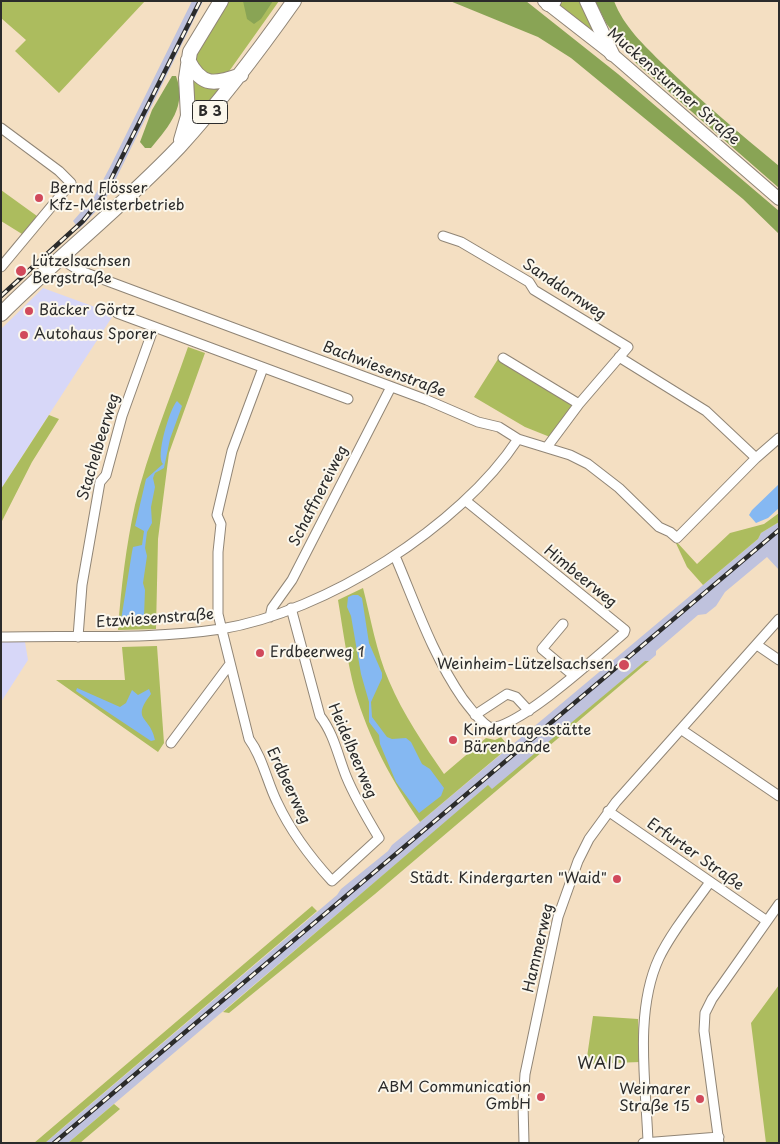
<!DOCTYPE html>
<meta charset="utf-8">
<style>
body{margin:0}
#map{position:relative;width:780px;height:1144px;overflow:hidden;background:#f4dfc2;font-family:"Playpen Sans",sans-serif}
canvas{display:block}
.frame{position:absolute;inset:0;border:2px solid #2b2b2b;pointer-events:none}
</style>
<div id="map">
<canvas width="780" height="1144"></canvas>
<div class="frame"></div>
</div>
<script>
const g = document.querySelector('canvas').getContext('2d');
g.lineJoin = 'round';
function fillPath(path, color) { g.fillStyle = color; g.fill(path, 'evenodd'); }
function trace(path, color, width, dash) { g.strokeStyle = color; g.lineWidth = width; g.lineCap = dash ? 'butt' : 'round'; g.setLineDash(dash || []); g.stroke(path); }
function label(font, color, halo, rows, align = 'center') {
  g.font = font + ' "Playpen Sans",sans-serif'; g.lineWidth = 4; g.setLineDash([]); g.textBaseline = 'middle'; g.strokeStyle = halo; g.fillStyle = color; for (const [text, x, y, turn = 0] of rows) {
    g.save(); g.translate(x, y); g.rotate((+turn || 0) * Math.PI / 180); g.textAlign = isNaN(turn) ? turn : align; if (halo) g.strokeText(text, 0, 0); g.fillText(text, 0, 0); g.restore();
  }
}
const built = new Path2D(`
 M43,288L114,314L1,489V329Z
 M1,636H24L28,660L1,702Z`);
const industrial = new Path2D(`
 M192,1H203L109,193L98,209L79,229L73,221L94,197L110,167Z
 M779,522V570L767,557L725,592L716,606L706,614L698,615L656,651V655L649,661H645L492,790L488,786L68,1143H45L337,895L341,889L388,851L392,845L420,822L758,539L761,533Z`);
const green = new Path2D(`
 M1,1H145L59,93L15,51L26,40L1,18Z
 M228,1H279L230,70L223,77L215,79L195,65L198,45Z
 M565,1H582L599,38L556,5Z
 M189,77L206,88H221L192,123Z
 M1,190L37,216L22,234L1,221Z
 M188,347L205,353L169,453L158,539L156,629L118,630C121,588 126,546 135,505C148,451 170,399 188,347Z
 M498,359L571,403L572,410L550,437L525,427L474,397Z
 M49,415L59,419L32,462L1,523V489Z
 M779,513V522L761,533L758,539L703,585L687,567L674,539L697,564L730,533L764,524Z
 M363,588C371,619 376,651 389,681C403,714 424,745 444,774L486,738L495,740L501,737L509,747L420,822C393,783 368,737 355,691C347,661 343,630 338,600Z
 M157,646L164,743L158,752L56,680H125L122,647Z
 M645,661H649L375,894L229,1013L223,1012L488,785L492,789Z
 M312,906L317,911L67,1124L45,1143H34Z
 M779,985V1143H766L751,1023Z
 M593,1016L638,1019L640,1062L586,1064Z
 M114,1104L120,1109L80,1143H68Z`);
const forest = new Path2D(`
 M243,1H273L261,19L254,24L247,19Z
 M450,1H526L618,74L779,211V234L743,199L571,58L538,37Z
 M595,1H614C624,27 644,45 663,64C700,100 739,133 779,166V188L636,63L606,23Z
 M172,76H176C187,106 170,125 151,148H145L140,142L152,110Z`);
const water = new Path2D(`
 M177,401L182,406L170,439L164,468L155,473L153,478L155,487L151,507L152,523L147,532L145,548L147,556L143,583L145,590L144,616C138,625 130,624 121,620L132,552L133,547L142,545L144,531L135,526L146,479L163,464C155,457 170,408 177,401Z
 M779,484V508L768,518L756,523L749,515L752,510Z
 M353,595H358L362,598L369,643L382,673V678L371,702L372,717L387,737L392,739L406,738L411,742L422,764L430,769L444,788L441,796L419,813L396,782L380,744L379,735L369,722V702L361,674L351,616L347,607L348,597Z
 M77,688L120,707L126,703L132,690L138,695L149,689L151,694C130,721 151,716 155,740L151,741L76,691Z`);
const street = new Path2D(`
 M1,128L59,171L71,183L1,267
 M443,236L461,242L529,282L534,290L628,347L579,404L547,447
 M61,259L78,270L427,400L478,422L499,427L518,439L570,455L588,464L619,488L659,527L670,532L677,538L756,458L706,411L619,357
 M117,313L348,399
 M503,358L579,404
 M263,368L232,451L217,515L221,524L218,552V614L249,739C263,758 267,782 277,802C291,832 310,857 332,881L379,838C367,818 355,798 346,776C338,756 334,734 320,716L291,608
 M756,458L779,438
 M395,556C416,605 432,654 463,699C471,709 478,720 489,727C515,732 602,652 624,633L625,630L466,501
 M270,617L272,608L292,580L391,387
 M563,624L542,649L574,676
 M1,637C75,635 148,640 221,629C325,612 460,527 518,439
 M78,637L82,585L100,482L106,475L122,416L154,327
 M757,645L779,660
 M475,715L507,694L516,697L529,711
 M682,730L779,796
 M171,743L230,664
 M608,811L767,921
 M648,1142C646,1084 634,1012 659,958C672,931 693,906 710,882
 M524,1143L523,1104L525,1074L558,917L578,861L589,839L616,802L779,619
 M643,1143L719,1137
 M719,1143L704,1031L705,1013L712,999L779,904`);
const secondary = new Path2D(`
 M544,1L612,54L779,199`);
const primary = new Path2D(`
 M587,1L612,54
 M548,4L554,1
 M188,60C202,88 215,84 241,75
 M181,140L188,116L186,78L190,52L221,1
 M1,314C59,256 123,206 179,147C221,101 258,52 294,1`);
const rail = new Path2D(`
 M1,296L83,221L101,199L200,1
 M54,1143L779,530`);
const markers = [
 [39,198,5,"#d1495b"],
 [21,271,6,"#d1495b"],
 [29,311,5,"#d1495b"],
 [24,335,5,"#d1495b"],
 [260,653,5,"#d1495b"],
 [624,665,6,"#d1495b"],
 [453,740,5,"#d1495b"],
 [617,879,5,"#d1495b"],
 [541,1097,5,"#d1495b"],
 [700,1099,5,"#d1495b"]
];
const shields = [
 [210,112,35]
];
const shieldNames = [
 ["B 3",210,112]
];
const streetNames = [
 ["Muckensturmer Straße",673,87,41],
 ["Sanddornweg",564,290,34],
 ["Bachwiesenstraße",384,370,21],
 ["Stachelbeerweg",99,447,-73],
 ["Schaffnereiweg",319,496,-63],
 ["Himbeerweg",580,577,39],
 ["Etzwiesenstraße",155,619,-4],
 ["Heidelbeerweg",352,751,67],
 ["Erdbeerweg",288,786,65],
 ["Erfurter Straße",695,855,35],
 ["Hammerweg",539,948,-77]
];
const poiNames = [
 ["Bernd Flösser",49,189],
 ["Kfz-Meisterbetrieb",49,206],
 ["Lützelsachsen",32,262],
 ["Bergstraße",32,279],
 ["Bäcker Görtz",39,311],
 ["Autohaus Sporer",34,335],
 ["Erdbeerweg 1",270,653],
 ["Weinheim-Lützelsachsen",613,665,"right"],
 ["Kindertagesstätte",463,731],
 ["Bärenbande",463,748],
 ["Städt. Kindergarten \"Waid\"",607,879,"right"],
 ["ABM Communication",531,1088,"right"],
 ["GmbH",531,1105,"right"],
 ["Weimarer",690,1090,"right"],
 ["Straße 15",690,1107,"right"]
];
const neighbourhoodNames = [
 ["WAID",602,1065]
];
fillPath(built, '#d7d7f8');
fillPath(industrial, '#bfc2dd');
fillPath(green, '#acbc5e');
fillPath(forest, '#89a455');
fillPath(water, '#85b8f2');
trace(street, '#908576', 11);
trace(secondary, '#908576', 14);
trace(primary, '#908576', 16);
trace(street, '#fff', 9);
trace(secondary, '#fff', 12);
trace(primary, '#fff', 14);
trace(rail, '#2b2b2b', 4.5);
trace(rail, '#fbf7ec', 2.5, [8]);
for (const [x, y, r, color] of markers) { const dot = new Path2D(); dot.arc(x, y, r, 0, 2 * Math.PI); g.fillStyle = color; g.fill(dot); trace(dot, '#fbf7ec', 2); }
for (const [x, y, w] of shields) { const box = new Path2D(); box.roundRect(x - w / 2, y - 11.5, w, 23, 4); g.fillStyle = '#fbf7ec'; g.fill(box); trace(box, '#2b2b2b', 1); }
label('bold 14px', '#2b2b2b', null, shieldNames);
label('15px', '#2b2b2b', '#fbf7ec', streetNames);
label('15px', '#2b2b2b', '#fbf7ec', poiNames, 'left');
g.letterSpacing = '1px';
label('16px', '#2b2b2b', '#fbf7ec', neighbourhoodNames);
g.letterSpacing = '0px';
</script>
